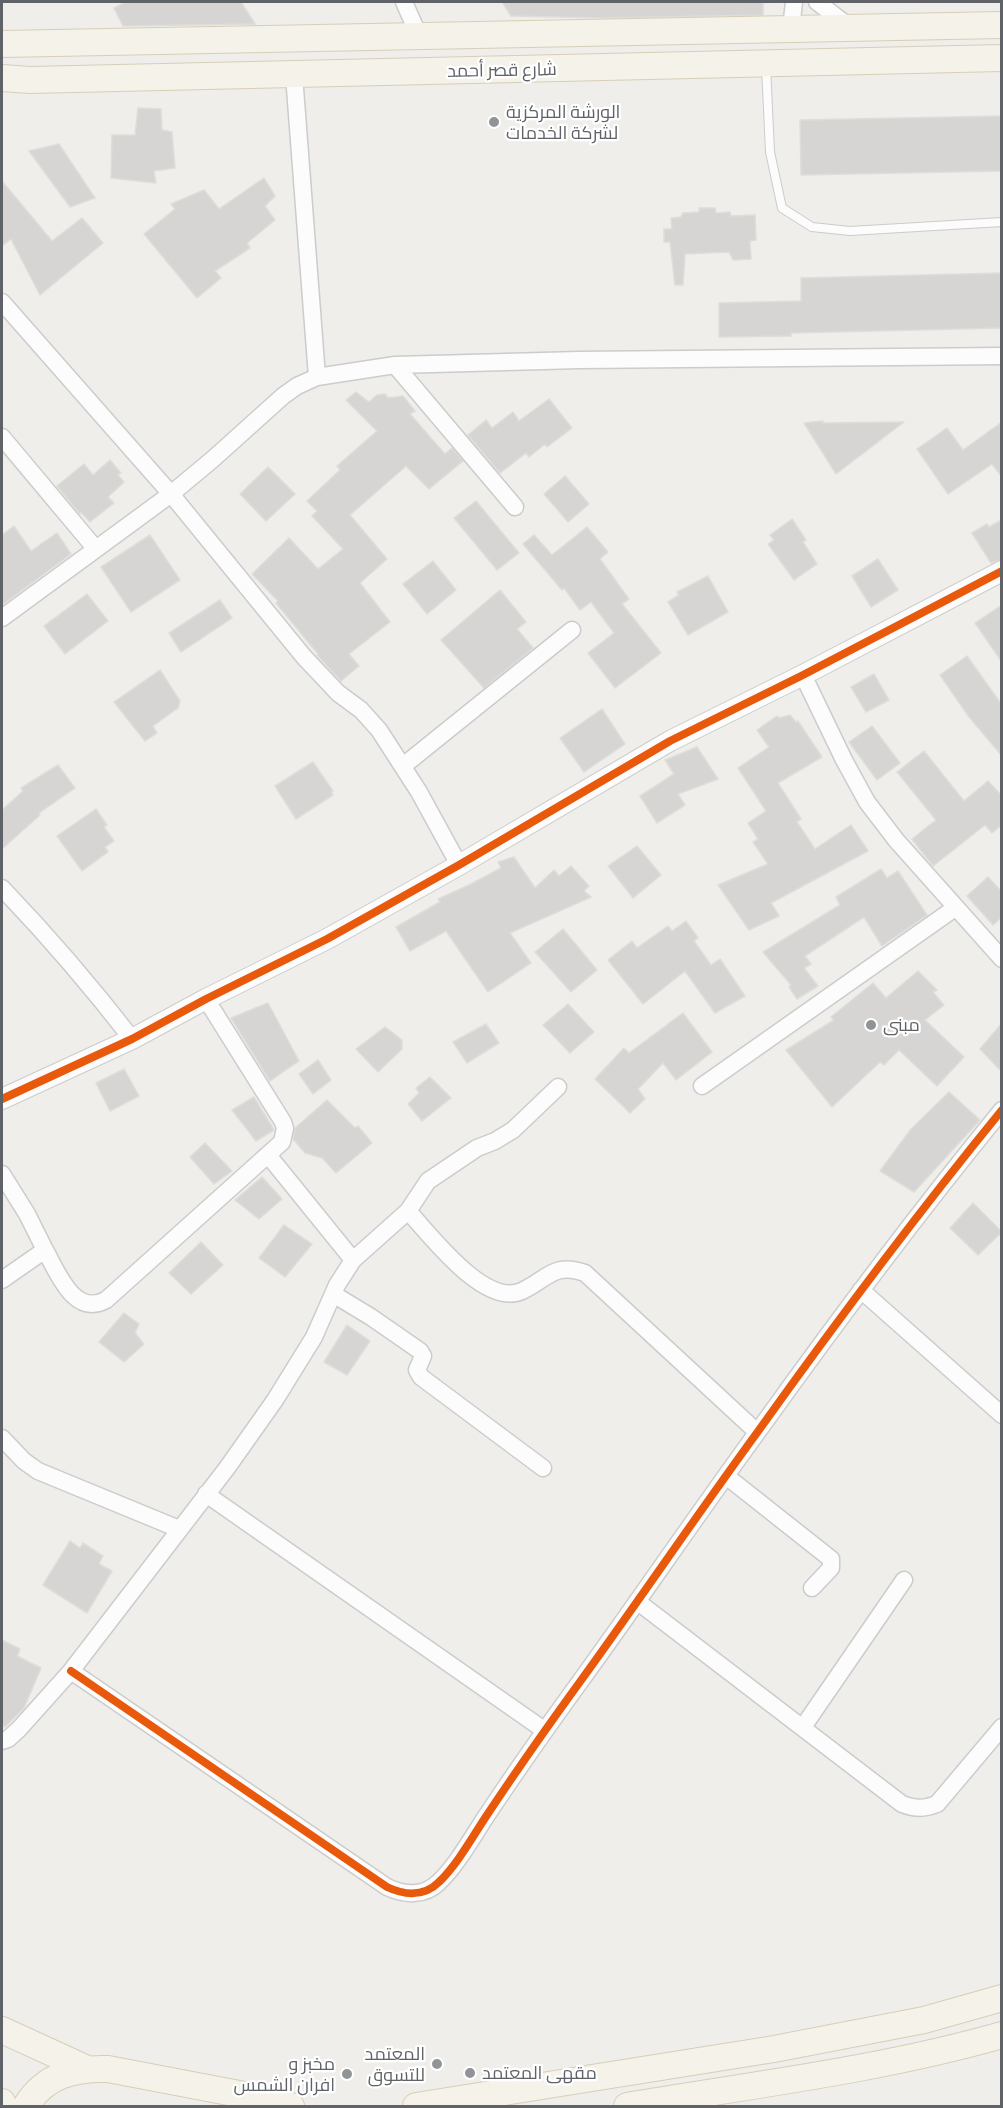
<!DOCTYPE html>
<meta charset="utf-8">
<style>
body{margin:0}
#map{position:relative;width:1003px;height:2108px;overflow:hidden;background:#efeeea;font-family:Barlow,sans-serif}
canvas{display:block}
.frame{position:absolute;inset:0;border:3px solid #5f6368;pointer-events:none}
</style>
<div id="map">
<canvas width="1003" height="2108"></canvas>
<div class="frame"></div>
</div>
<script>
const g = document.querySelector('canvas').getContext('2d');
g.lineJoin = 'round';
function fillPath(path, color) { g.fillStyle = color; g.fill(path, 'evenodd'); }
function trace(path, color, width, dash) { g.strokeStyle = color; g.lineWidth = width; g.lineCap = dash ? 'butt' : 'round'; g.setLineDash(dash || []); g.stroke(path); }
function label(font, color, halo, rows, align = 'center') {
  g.font = font + ' Barlow,Cairo,sans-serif'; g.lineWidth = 4.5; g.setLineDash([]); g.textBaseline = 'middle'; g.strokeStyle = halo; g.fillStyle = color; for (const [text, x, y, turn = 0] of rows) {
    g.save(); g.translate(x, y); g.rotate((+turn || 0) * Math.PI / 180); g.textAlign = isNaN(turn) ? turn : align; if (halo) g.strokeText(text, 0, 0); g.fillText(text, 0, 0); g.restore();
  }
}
const building = new Path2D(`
 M126,2H241L255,24L123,26L114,8Z
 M502,2H763V15L603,18L511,16Z
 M138,108L161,109L162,130L172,132L175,168L154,171L156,183L111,178L112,135H135Z
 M1002,116V171L801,175L800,120Z
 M59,144L95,198L70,207L29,151Z
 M264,178L275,196L265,206L275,220L247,243L250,248L215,271L221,278L197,298L144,234L175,209L171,204L204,190L219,209Z
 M2,181L52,241L82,218L103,243L40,295L11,239L2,246Z
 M699,208H715L716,213L730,212L731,216L755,215L756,240L750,241L751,259L733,260L729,252L685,254L683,285H675L670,242H664V229H672L671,218L681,217L683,213L699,212Z
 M1002,273V328L791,333V336L719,337V303L801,301V278Z
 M356,392L369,402L377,395L385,394L388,398L403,396L415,411L410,414L445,454L452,448L463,461L429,489L406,466L350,515L387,559L360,583L390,622L349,654L359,666L341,681L317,655L318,654L276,603L278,601L252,574L289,538L318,569L343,549L312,516L317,511L307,501L340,470L337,466L377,431L346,400Z
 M549,399L572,428L547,447L545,444L529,457L526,453L500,473L468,435L486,420L492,428L513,412L519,421Z
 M823,421V423L904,422L836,474L804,423Z
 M1002,422V477L992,464L948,494L917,449L947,428L963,450Z
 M110,460L121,473L118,475L124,482L108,497L114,503L90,522L81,512L80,514L57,486L84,464L93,475Z
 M268,467L295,494L266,521L240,494Z
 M565,476L589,504L568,522L544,494Z
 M476,501L519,553L497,570L454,518Z
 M792,519L806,540L803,542L817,564L794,580L768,544L774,540L770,535Z
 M1002,520V559L991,563L972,533L987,524L989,527Z
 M14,526L31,551L57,533L71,554L2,605V535Z
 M587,527L608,552L600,559L629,599L622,604L661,653L615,688L588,653L614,633L591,602L580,610L564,588L562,590L523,544L534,535L552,555Z
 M150,535L180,580L131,612L101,567Z
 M878,559L898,590L871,607L852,576Z
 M433,561L456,590L427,614L403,584Z
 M708,576L728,612L688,635L668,602L679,595L677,592Z
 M500,590L526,622L517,629L533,648L484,688L441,640Z
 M87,594L108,621L65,654L44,626Z
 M220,600L232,618L181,652L169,633Z
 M1002,605V662L975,623Z
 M967,656L1002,705V756L969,717L940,675Z
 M160,670L180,701L178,708L153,726L157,733L145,741L114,702Z
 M874,674L889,700L866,712L851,687Z
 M602,709L625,744L584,772L560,738Z
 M790,715L796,722L798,721L822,757L778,783L801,819L797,822L815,849L851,825L868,851L771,903L779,916L749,930L718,885L768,864L753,842L758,839L748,823L766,811L738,768L769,747L757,730L777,716L780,718Z
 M872,726L900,763L877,780L849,742Z
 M697,747L718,779L678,794L685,805L657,823L640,796L674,774L665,760Z
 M924,751L964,801L988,781L1002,796V825L992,833L985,825L933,866L912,839L936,820L897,772Z
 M313,762L333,791L331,792L333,795L296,819L275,786Z
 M58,765L75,788L39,813L40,815L2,849V810L23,791L21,788Z
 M96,809L107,825L104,827L114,841L105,847L108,852L82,871L57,836Z
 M637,846L661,875L633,898L608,866Z
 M514,857L535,888L554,870L559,876L571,866L589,886L584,891L591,897L510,933L531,963L488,992L446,931L410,951L396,927L440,902L438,899L469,885L501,868L498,862Z
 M881,869L887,878L898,871L927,915L882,946L864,917L805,956L811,964L804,968L818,986L797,999L789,987L791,985L763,952L840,905L836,897Z
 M988,877L1002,892V917L993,925L967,896Z
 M686,921L698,938L694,941L711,965L720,959L745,996L715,1013L685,971L643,1004L608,960L632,941L637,948L668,926L672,931Z
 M563,929L597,970L571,992L535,952Z
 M918,971L937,990L933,992L944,1005L925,1020L964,1057L937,1086L899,1050L884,1065L880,1062L832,1107L786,1050L834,1020L831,1017L873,983L886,998Z
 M268,1003L299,1061L270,1081L231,1018Z
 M568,1004L594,1032L570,1053L543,1025Z
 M683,1013L712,1052L676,1080L663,1063L638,1089L645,1099L630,1113L595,1079L624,1048L629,1053Z
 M1002,1023V1072L980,1049Z
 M486,1024L499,1043L467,1063L453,1042Z
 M385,1027L402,1040V1049L378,1072L356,1049Z
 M318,1060L331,1080L313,1094L299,1074Z
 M124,1069L139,1096L110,1111L96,1083Z
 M430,1077L451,1098L422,1121L408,1104L419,1093L416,1088Z
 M949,1092L980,1120L914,1192L880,1171L911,1129Z
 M254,1097L274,1130L256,1141L232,1110Z
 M327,1100L355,1128L358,1126L372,1143L336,1173L322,1158L305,1153L293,1139L295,1128Z
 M205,1143L232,1171L214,1184L190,1157Z
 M262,1177L282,1199L259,1219L235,1200Z
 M973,1203L1002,1232L978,1255L950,1228Z
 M284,1225L312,1244L285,1277L259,1258Z
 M201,1242L223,1265L191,1294L169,1273Z
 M124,1313L139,1324L135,1333L144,1344L124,1362L99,1342Z
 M347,1325L370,1341L347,1375L324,1362Z
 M70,1541L80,1548L83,1543L103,1556L99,1564L112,1571L87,1613L43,1585Z
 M2,1640L20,1649L17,1656L41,1668L24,1708L5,1727L2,1725Z`);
const service = new Path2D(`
 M766,66L770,152L782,208L812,227L850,231L1002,222`);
const minor = new Path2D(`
 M404,2L419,36
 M817,2L851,28
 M791,29L794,2
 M294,75L317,377
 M2,302L171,494L304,657L338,693L361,710L379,730L419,792L459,865
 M395,365L515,507
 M2,437L95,548
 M2,618L171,494L213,459L283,396L297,386L317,377L395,365L469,363L579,360L1002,356
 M803,675L844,760L867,802L896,840L1002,959
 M403,766L572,630
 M2,888C48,936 91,986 132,1039
 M702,1086L955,908
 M268,1155L353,1260
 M2,1174L27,1214L45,1250L2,1280
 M408,1211L428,1181L477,1148L495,1141L513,1130L558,1087
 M45,1250C58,1273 74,1317 106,1300L282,1142L285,1128L283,1122L206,999
 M861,1290L1002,1415
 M333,1294L371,1317L420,1351L423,1356L417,1370L421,1377L543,1468
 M2,1438L24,1461L38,1471L179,1529
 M726,1476L831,1559V1568L812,1588
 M206,1494L544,1730
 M638,1602L902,1804C916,1809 924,1809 937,1804L1002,1727
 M71,1671L387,1887C404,1895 424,1897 439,1882C458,1864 474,1834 489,1812C519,1767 550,1723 582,1679C642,1596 699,1512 759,1430C837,1321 917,1214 1002,1110
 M803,1727L904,1580
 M2,1741L8,1739L19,1729L71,1671L227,1468L275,1400L314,1337L337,1285L353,1260L408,1211C431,1236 485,1308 522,1291C548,1279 553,1262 585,1273L757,1432`);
const tertiary = new Path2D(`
 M2,1099L132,1039L206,999L327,939L459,865L670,741L803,675L1002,571`);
const primary = new Path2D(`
 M2,44L1002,25
 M2,78L30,80L1002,58
 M2,2030L85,2068
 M2,2102L4,2106
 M26,2106C45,2075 74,2068 108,2069L281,2102L291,2106
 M416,2106L774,2049L924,2020L1002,1998
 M627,2106C752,2085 879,2070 1002,2035`);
const cycleway = new Path2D(`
 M2,1099L132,1039L206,999L327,939L459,865L670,741L803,675L1002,571
 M71,1671L387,1887C404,1895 424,1897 439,1882C458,1864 474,1834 489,1812C519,1767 550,1723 582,1679C642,1596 699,1512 759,1430C837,1321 917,1214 1002,1110`);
const markers = [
 [494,122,6,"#919496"],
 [871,1025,6,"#919496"],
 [437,2064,6,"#919496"],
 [470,2073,6,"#919496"],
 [347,2074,6,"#919496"]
];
const streetNames = [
 ["شارع قصر أحمد",502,70,-1]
];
const poiNames = [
 ["الورشة المركزية",506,112],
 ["لشركة الخدمات",506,133],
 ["مبنى",883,1025],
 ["المعتمد",425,2054,"right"],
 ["للتسوق",425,2075,"right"],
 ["مخبز و",335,2064,"right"],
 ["افران الشمس",335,2085,"right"],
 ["مقهى المعتمد",482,2073]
];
fillPath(building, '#d6d5d3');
trace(building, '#deddd9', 1.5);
trace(service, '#cbcccc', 10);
trace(minor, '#cbcccc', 19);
trace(tertiary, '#cbcccc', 22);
trace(primary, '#d7ceb8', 28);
trace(service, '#fdfcfc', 8);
trace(minor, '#fdfcfc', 16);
trace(tertiary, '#fdfcfc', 20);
trace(primary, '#f4f2e9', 26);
trace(cycleway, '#e8590c', 8);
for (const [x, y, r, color] of markers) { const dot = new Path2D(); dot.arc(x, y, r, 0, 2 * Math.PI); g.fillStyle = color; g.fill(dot); trace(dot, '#fff', 2); }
label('18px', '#5f6368', '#fff', streetNames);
label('18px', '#5f6368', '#fff', poiNames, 'left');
</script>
